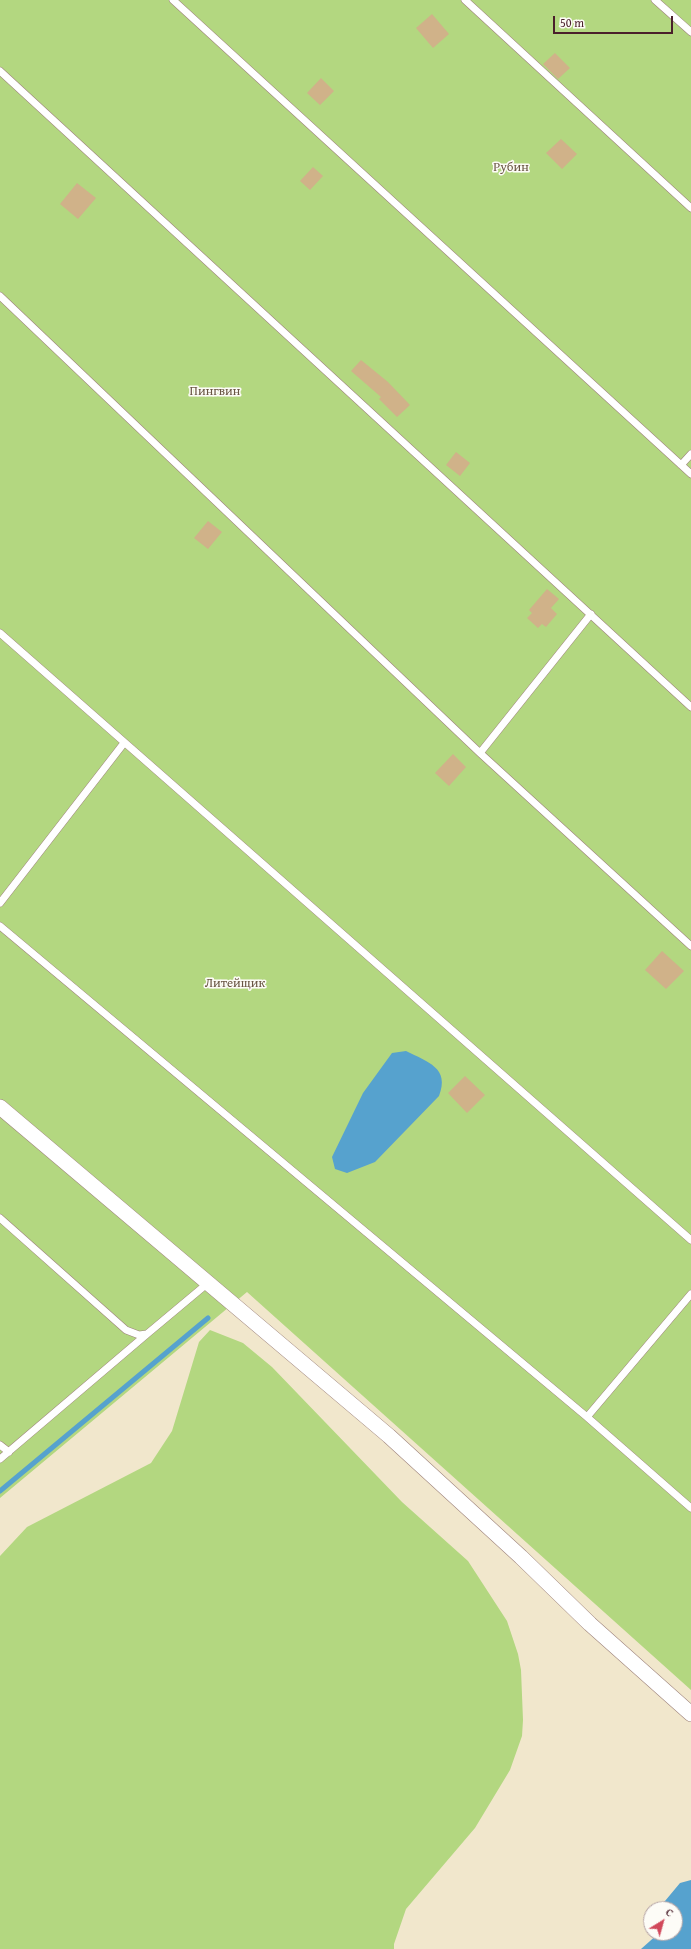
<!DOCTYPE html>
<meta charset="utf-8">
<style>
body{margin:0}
#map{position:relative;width:691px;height:1949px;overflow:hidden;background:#f1e7cc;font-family:"Gentium Book Plus",serif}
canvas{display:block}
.north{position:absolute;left:643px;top:1901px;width:40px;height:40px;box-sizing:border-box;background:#fdfcf7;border:1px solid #b5a4a5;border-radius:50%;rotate:37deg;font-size:11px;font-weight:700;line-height:16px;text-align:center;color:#4a1f2b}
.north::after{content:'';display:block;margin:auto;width:14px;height:18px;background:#d1495b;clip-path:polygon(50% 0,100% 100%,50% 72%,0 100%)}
.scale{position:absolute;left:553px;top:16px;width:120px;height:18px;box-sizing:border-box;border:2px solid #4a1f2b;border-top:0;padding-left:5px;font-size:12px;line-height:14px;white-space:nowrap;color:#4a1f2b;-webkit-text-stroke:3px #fdfcf7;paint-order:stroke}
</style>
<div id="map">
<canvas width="691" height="1949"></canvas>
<div class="north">С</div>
<div class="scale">50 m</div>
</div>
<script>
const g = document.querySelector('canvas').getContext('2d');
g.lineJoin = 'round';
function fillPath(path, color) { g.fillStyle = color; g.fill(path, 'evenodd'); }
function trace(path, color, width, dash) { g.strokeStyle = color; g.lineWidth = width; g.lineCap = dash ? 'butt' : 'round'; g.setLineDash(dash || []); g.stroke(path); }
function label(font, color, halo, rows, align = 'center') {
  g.font = font + ' "Gentium Book Plus",serif'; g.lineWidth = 3; g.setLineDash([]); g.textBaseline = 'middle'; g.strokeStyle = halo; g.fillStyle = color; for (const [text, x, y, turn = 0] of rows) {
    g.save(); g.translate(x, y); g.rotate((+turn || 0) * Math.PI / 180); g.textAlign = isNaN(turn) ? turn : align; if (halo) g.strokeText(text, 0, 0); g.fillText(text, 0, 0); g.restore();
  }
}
const green = new Path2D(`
 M0,0H691V1690L247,1292L0,1498Z
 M210,1330L243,1343L272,1367L402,1502L468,1561L507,1621L518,1654L521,1670L523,1720L522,1736L510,1770L475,1828L406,1909L394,1944V1949H0V1556L27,1527L151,1463L172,1431L199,1342Z`);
const water = new Path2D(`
 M406,1051C428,1062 450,1068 439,1096L375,1162L347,1173L335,1169L332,1157L363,1093L392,1053Z
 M691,1880V1949H641L659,1933H675V1909H660V1907L680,1883Z`);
const stream = new Path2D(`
 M0,1491L208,1318`);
const building = new Path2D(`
 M432,14L449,34L433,48L416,28Z
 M555,53L570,68L558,79L543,64Z
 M321,78L334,91L320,105L307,93Z
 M561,139L577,154L562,169L546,153Z
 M313,167L323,176L310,190L300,181Z
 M77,183L96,198L78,219L60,204Z
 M361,360L388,382L410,405L397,417L379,399L381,397L351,371Z
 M456,452L470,463L460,476L446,465Z
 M208,521L222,532L208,549L194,538Z
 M547,589L559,599L551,608L557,614L546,627L542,624L538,628L527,618L532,613L529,610Z
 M453,754L466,767L449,786L435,773Z
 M662,951L684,971L666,989L645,970Z
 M465,1076L485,1095L467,1113L448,1093Z`);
const service = new Path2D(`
 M173,0L691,474
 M465,0L691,208
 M655,0L691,32
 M0,71L691,707
 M0,296L480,753L691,946
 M681,465L691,454
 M0,633L691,1240
 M480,753L591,614
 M0,903L124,743
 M0,926L587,1417L691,1508
 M0,1218L126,1330L139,1335L147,1334L208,1283
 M587,1417L691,1294
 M0,1445L9,1452
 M0,1459L147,1334`);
const minor = new Path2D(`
 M0,1107L389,1436L521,1557L590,1624L691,1714`);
const parkNames = [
 ["Рубин",511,168],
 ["Пингвин",215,392],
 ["Литейщик",235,984]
];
fillPath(green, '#b3d780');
fillPath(water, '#56a2ce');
trace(stream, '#56a2ce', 5);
fillPath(building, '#d0b289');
trace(service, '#9e837c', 8);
trace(minor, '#9e837c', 16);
trace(service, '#fff', 7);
trace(minor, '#fff', 15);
label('13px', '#6a5644', '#fdfcf7', parkNames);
</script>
